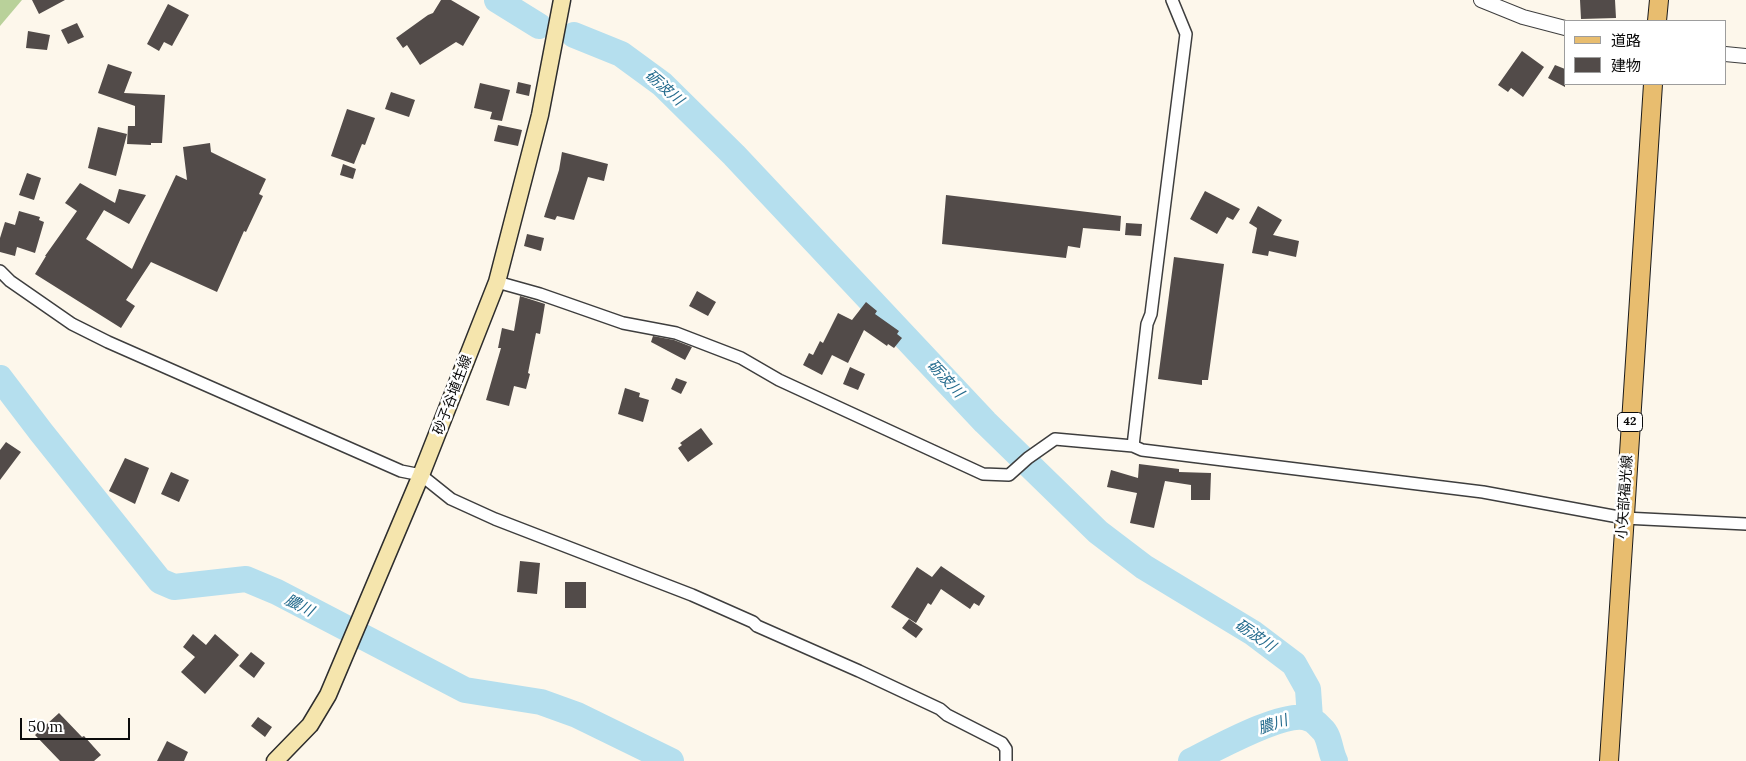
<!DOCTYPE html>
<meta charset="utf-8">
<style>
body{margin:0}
#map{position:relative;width:1746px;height:761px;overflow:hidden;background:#fdf7eb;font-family:Lora,"Noto Sans JP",serif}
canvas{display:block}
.legend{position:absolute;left:1564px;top:20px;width:162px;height:65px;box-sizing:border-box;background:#fff;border:1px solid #9d9d9d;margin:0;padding:6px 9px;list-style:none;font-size:15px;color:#0b0b0b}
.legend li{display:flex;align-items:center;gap:10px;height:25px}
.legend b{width:25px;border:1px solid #9d9d9d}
.scale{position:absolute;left:20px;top:718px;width:110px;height:22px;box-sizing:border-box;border:2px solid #0b0b0b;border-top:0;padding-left:6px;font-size:15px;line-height:18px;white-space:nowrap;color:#0b0b0b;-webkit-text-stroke:4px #fff;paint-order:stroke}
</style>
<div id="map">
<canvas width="1746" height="761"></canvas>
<ul class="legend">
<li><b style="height:6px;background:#e8bd6f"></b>道路</li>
<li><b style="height:14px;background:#524b49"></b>建物</li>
</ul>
<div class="scale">50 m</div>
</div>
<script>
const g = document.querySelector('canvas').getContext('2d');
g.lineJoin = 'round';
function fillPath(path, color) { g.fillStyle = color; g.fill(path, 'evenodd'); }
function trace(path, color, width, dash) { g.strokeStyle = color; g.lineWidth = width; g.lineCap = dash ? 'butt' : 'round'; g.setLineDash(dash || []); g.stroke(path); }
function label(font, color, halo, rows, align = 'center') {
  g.font = font + ' Lora,"Noto Sans JP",serif'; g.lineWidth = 5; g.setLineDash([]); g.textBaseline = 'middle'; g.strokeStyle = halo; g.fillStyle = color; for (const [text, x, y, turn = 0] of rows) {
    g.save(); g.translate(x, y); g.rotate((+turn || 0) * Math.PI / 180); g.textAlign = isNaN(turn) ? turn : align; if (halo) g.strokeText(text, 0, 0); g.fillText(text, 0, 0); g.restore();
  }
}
const forest = new Path2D(`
 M0,0H22L0,26Z`);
const river = new Path2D(`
 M497,0L539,26
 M574,35L621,54L662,84L734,155L985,422L1098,532L1144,567L1253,633L1294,664L1308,689L1310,718
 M0,378L41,432L160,581L174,587L246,579L277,592L465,690L541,702L577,715L671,761
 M1191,761C1213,750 1288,708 1310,719C1314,720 1319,726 1322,729C1330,736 1330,752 1335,761`);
const building = new Path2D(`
 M32,0H65L39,14Z
 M441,0H451L480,17L463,46L456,42L420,65L407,45L403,48L396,38L428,15L433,13Z
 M1580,0H1615L1616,18L1581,19Z
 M168,4L189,15L172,46L164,42L159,51L147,44Z
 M77,23L84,37L68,44L61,30Z
 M28,31L50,35L47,50L26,48Z
 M1522,51L1544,67L1523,97L1511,88L1508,92L1498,85Z
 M108,64L132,72L124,93L165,95L162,143H151V145L127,144L128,126H135V106L98,93Z
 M1555,65L1565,69V87L1548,78Z
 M518,82L531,85L529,96L516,93Z
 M480,83L510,90L502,121L490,119L492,112L474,108Z
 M391,92L415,100L409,117L385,109Z
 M347,109L375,118L365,145L362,144L354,164L331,156Z
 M498,125L522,130L518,146L494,141Z
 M98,127L127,134L116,176L88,168Z
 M210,143L211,152L266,179L259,194L263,196L246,232L244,231L217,292L151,262L126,300L135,306L121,328L35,274L46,256H45L77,211L65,203L80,183L115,203L119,189L146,195L129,224L104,210L86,239L132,269L176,175L187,180L183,147Z
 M562,152L608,164L604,181L588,177L574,220L557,216L555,220L544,217L559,170Z
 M343,164L356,169L353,179L340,175Z
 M27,173L41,178L34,200L19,195Z
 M1205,191L1240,209L1233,220L1227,217L1217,234L1190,219Z
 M946,195L1121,216L1120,231L1083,228L1080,248L1068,246L1066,258L942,244Z
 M1258,206L1282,220L1273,235L1299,241L1296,257L1269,251L1268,256L1252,253L1257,228L1249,223Z
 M19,211L40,217L39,220L44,222L35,253L17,247L15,256L0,252V238L5,222L15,225Z
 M1126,223L1142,224L1141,236L1125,235Z
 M527,234L544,238L541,251L524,246Z
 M1174,257L1224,264L1208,380H1202V385L1158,379Z
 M697,291L716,302L708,316L689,306Z
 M520,296L545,304L540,334L536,333L528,373L530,374L526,389L514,386L509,406L486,400L501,348H498L502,328L514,331Z
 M866,302L877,311L875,314L899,331L897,334L902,338L894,348L888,344L887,346L864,330L848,363L832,355L822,375L803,365L809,353L813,355L820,341L823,343L838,313L852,320Z
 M653,336L674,340L692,347L685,360L651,342Z
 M850,367L865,374L858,390L843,384Z
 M676,378L687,382L681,394L671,389Z
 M625,388L640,393L639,397L649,400L643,422L618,414Z
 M701,428L713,444L688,462L678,448L682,445L680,443Z
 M6,442L21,452L0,480V450Z
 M125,458L149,468L135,504L109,491Z
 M1139,464L1179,469V472L1211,473L1210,500H1191V485L1165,481L1154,528L1130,523L1137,493L1107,487L1111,470L1138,478Z
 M171,472L189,480L179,502L161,494Z
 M520,561L540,563L537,594L517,592Z
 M941,566L985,596L979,606L974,603L970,609L941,589L931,605L928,603L916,623L891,607L917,567L932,577Z
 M565,582H586V608H565Z
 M909,619L923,629L916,638L902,628Z
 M193,634L206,645L215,634L239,655L205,694L181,672L195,657L183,647Z
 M251,652L265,663L254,678L239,666Z
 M59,713L82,737L84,736L101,755L94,761H60L35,735Z
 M258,717L272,727L265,737L251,726Z
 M167,741L188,752L184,761H157Z`);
const minor = new Path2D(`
 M0,271L10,281L72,324L108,342L401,471L421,475L451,499L495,519L692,595L753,622L757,626L859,671L940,709L947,715L1002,743L1006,749V761
 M497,282L540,294L623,323L676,333L741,358L779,380L983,474L1009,475L1028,458L1055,439L1133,446L1142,450L1483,492L1624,518L1746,524
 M1133,446L1147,324L1151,314L1186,34L1172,0`);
const tertiary = new Path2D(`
 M1481,0L1523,17L1565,28
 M1725,54L1746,56`);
const secondary = new Path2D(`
 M275,761L310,725L328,695L421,475L497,282L540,115L562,0`);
const primary = new Path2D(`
 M1657,21L1659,0
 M1609,761L1653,84`);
const shields = [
 [1630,422,25]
];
const shieldNames = [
 ["42",1630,422]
];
const streetNames = [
 ["砂子谷埴生線",453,395,-69],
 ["小矢部福光線",1625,497,-86]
];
const waterNames = [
 ["砺波川",664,88,41],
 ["砺波川",945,379,47],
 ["膿川",299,606,27],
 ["砺波川",1255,636,34],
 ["膿川",1273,725,-18]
];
fillPath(forest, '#b9d19a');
trace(river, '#b5dfee', 26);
fillPath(building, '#524b49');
trace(minor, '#3e3e3e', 14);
trace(tertiary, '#3e3e3e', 16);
trace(secondary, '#2d2d2d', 19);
trace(primary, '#1c1c1c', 20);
trace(minor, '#fff', 11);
trace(tertiary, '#fff', 14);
trace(secondary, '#f5e5ad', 16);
trace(primary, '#e8bd6f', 18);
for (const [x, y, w] of shields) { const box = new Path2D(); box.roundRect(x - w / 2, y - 9.5, w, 19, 4); g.fillStyle = '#fff'; g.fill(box); trace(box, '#0b0b0b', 1); }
label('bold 12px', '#0b0b0b', null, shieldNames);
label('14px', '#0b0b0b', '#fff', streetNames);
label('italic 15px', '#246b8d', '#fff', waterNames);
</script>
